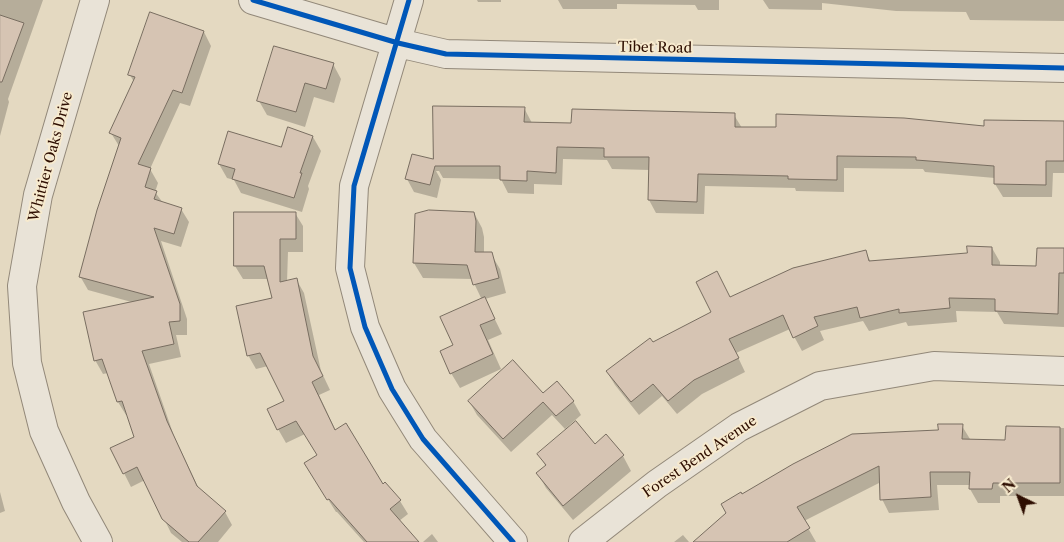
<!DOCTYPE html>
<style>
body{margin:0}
#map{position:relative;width:1064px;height:542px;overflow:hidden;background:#e4d9c1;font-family:"Libre Caslon Text",serif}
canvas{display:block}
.north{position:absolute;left:994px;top:472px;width:50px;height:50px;-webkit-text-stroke:4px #f7eace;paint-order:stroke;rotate:318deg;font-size:14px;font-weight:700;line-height:20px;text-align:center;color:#2e0e01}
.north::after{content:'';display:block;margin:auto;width:18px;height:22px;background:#2e0e01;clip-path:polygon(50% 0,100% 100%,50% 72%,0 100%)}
</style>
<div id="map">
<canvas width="1064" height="542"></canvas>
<div class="north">N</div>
</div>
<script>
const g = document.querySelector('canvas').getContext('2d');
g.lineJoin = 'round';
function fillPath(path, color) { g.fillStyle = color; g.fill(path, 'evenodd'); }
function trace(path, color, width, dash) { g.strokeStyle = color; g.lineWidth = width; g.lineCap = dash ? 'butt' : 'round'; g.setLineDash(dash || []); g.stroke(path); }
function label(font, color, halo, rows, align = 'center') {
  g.font = font + ' "Libre Caslon Text",serif'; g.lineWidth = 4; g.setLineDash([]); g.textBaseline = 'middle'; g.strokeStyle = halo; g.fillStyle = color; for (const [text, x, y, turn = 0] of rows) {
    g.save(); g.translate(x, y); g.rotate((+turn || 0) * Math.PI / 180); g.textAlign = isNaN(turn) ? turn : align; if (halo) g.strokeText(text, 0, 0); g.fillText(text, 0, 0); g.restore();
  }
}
const shadow = new Path2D(`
 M0,0H43L8,99L9,102L0,136Z
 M477,0H501V2H478Z
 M558,0H719V10H698L695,5L617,4V9H563Z
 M763,0H1064V21L970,20L966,12L896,11L822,3V10L769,9Z
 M151,14L204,32L211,46L190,106L180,103L150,169L158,183L155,192L163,203L181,209L189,222L181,247L161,241L187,319V335H176L181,357L149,364L174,436L199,489L225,512L232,525L218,542H182L171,533L145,480L131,487L124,473L136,437L128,415H126L118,402L108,373L103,374L95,360L135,303L88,290L80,276L119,146L111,133L134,82L130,75Z
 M333,64L341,79L334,103L314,97L305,127L267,115L259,101Z
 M524,108L532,123L572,124L734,115L742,128H986L1064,122V173H1053L1052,197H1003L995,184V178L925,172L923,169L844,168V192L796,191L795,188L705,186L704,214L656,213L649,200L650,170L612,169L607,160L563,159L562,185L534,184V194L508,193L501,179L443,178L439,171H436L441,180L437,198L414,192L407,179L434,161Z
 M289,129L313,137L321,151L308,186L309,189L302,212L241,193L234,180L227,178L219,164L282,148Z
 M295,213L303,226V252H288L287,282L296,279L304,293L321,371L330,390L319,395L336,431L383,486L400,501L408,514L399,521L418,542H364L337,512H336L314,477L319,456L305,434L286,443L278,429L285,402L268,366L256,369L248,355L273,299L269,279H243L235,266Z
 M474,213L482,228L484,237V253L491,254L500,269L506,293L485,299L502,334L488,340L501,369L460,388L451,373L455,346L482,300L472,279L423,278L414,263Z
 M992,248L1000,262V266L1037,267L1064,250V327L1004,324L997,312L956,311L957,322L908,326L906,322L869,331L863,321L820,331L824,340L802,351L790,329L736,353L745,372L702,394L677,414L662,396L639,415L615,385L607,372L653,343L713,312L730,298L865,251L871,262L968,254Z
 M543,395L573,401L581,415L565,429L552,415L511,452L477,415L469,401Z
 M962,426L970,439L1007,441V428H1064V496H1000V503H978L970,489L971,485H937L939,510L889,513L882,499L881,482L804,521L816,542H695L728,513L741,496L939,431Z
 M594,446L623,456L631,471L573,520L546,488L538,474L546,467L539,454Z
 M0,492L5,511L0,513Z
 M432,534L438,542H423Z
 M683,535L689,542H674Z`);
const building = new Path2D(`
 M150,12L204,31L182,93L173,90L138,164L151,168L145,187L157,191L154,199L182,208L174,234L154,228L180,304V321L169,322L174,344L142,351L167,421L197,486L226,511L198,542H189L162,519L137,467L123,474L110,448L134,437L122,401L117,402L102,359L94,361L83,312L154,297L79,277L97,210L121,138L109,133L135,77L128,75Z
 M0,15L24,23L2,82H0Z
 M274,46L334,63L326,89L305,83L296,112L257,101Z
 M433,106L525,107L524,122L571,123L572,109L735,113V127H776V114L904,118L984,126V120L1064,121V161H1046V185L994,184V166L916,160V157L837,156V180L788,179V176L698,174L697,202L648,200L649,157H604V148L557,147L556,173L527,171V181L500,180V166H435L430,185L405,179L412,154L433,159Z
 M288,127L313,136L300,173H302L294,198L232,179L235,169L218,164L228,131L281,147Z
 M429,210L474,212L476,221L475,252H492L499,278L473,285L467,265L413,263L415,214Z
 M234,212H296V239H280V282L297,278L313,356L323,376L312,382L335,430L346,423L383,484L385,482L401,500L390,509L419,542H367L329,499L327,500L304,463L317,455L296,421L277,430L267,409L284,401L260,353L247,356L236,306L272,298L264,266H234Z
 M967,246L992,247V265L1036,266L1037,248H1064V273H1059L1058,314L995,311V299L949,298L950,308L899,313V309L860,318L857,307L814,317L818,326L793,338L783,315L729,339L739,358L694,380L668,401L653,384L631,402L606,371L650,338L653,342L711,312L696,282L717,271L730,297L793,268L866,250L869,261L967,253Z
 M485,297L495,319L480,325L493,354L450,374L440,351L453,345L440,317Z
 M513,360L543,393L557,381L574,401L556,416L543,402L503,439L468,401Z
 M576,421L595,444L606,434L624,455L563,506L536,473L546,465L537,454Z
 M938,424H963L962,439L1005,440L1006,426L1060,427V483H993L992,489H969L970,472H930L931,497L880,500L879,466L797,507L810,528L787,542H693L726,513L721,504L741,492L742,494L793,464L852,434L938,430Z`);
const minor = new Path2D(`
 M95,0L38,195L22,286L27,363L44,431L76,502L98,542
 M253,0L398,43L446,54L1064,68
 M409,0L354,186L350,268L365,327L392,389L423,439L513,542
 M583,542L657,484L739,427L820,386L934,366L1064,371`);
const cycleway = new Path2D(`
 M253,0L398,43L446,54L1064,68
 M409,0L354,186L350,268L365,327L392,389L423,439L513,542`);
const streetNames = [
 ["Tibet Road",655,48,1],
 ["Whittier Oaks Drive",51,157,-75],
 ["Forest Bend Avenue",700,457,-34]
];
fillPath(shadow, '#0003');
fillPath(building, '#d6c4b3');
trace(building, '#786d60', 1);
trace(minor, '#928879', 30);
trace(minor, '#e9e3d7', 28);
trace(cycleway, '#0057b8', 5);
label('14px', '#2e0e01', '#f7eace', streetNames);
</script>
